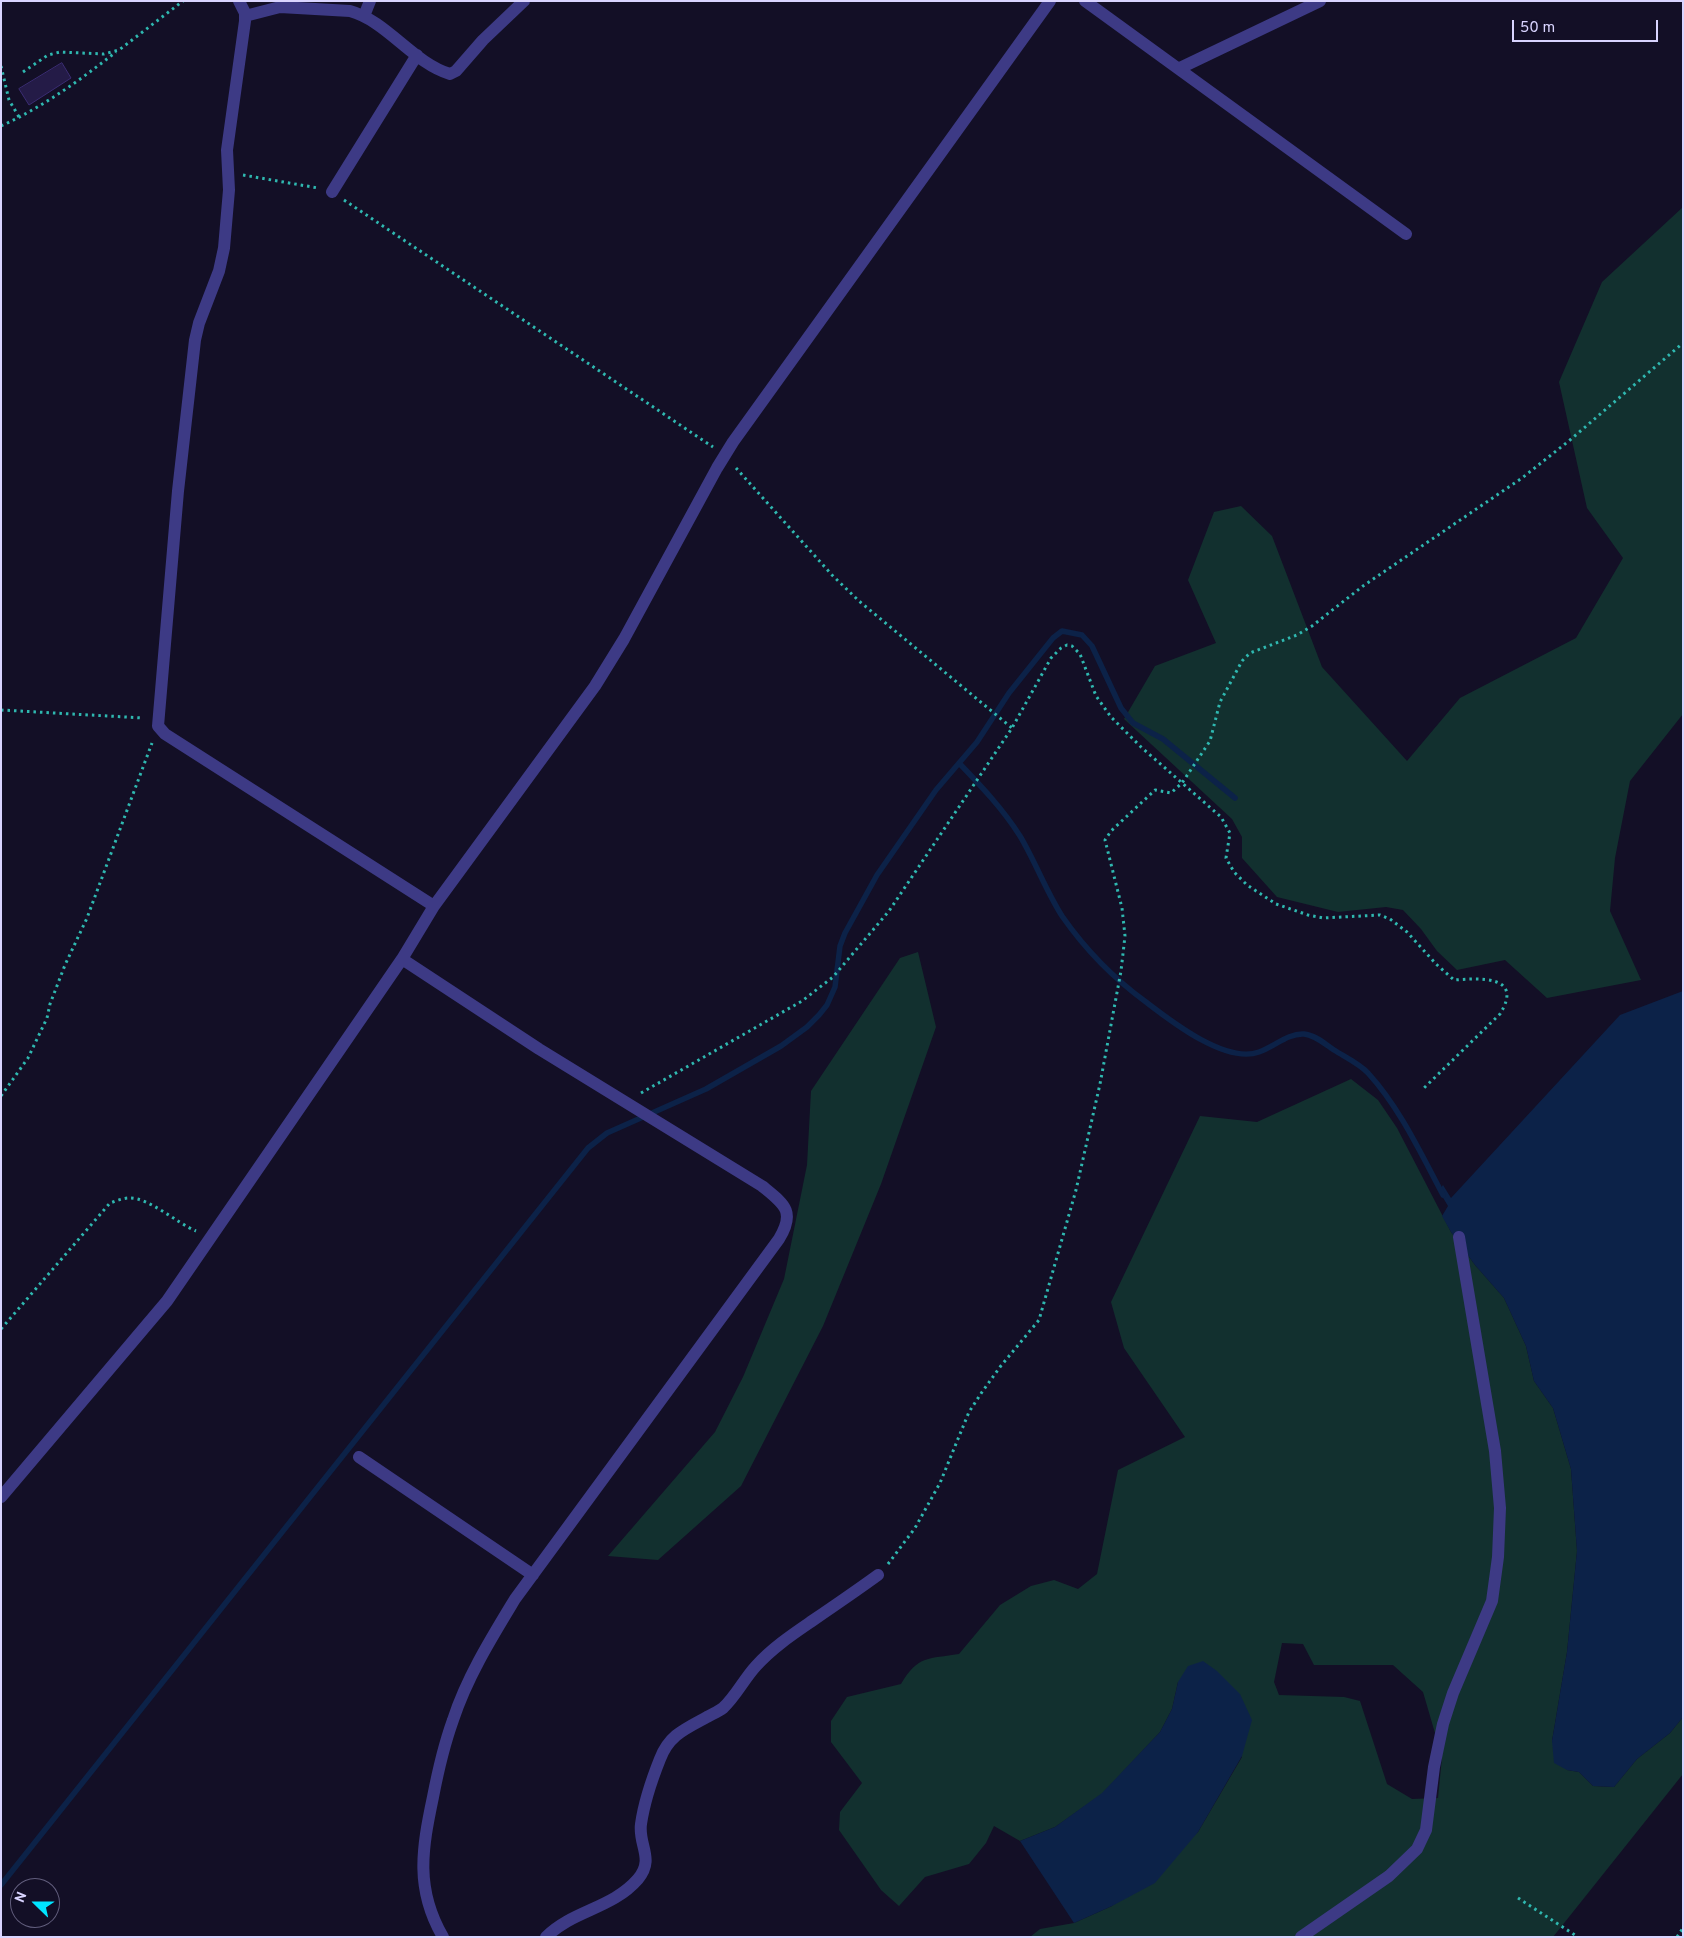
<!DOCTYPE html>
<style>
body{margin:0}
#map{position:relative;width:1684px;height:1938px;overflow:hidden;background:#130f26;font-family:Overpass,sans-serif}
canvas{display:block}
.frame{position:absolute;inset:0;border:2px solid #d9d4ff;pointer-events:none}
.north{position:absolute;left:10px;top:1878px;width:50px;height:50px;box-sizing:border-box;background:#130f26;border:1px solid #625e7d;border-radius:50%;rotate:292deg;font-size:14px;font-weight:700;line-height:20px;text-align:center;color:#d9d4ff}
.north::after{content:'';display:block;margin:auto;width:18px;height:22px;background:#00e5ff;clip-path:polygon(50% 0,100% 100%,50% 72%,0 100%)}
.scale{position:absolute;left:1512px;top:20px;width:146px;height:22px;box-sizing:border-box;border:2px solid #d9d4ff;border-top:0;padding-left:6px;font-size:15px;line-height:18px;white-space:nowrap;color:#d9d4ff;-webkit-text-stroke:4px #130f26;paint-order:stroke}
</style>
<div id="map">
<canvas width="1684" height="1938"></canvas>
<div class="frame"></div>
<div class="north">N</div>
<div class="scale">50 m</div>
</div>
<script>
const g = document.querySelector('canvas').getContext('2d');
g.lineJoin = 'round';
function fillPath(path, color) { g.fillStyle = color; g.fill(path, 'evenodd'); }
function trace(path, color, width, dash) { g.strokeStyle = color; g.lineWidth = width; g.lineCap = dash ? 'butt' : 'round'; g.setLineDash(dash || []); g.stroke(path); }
const green = new Path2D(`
 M1683,207V714L1630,781L1615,858L1610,911L1641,980L1547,998L1505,960L1457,970L1437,951L1421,929L1403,910L1386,907L1338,912L1277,897L1242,858V837L1232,819L1124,719L1155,666L1216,643L1188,580L1214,512L1241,506L1272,536L1322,667L1407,761L1460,698L1576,638L1623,558L1587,508L1559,382L1602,282Z
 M918,952L936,1027L881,1184L823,1326L741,1486L658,1560L608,1556L715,1432L743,1377L784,1279L807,1165L811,1091L900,958Z
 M1351,1079L1378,1100L1397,1128L1451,1232L1475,1265L1504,1298L1526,1346L1534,1381L1553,1408L1571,1469L1577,1551L1567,1652L1552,1741L1567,1770L1579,1772L1593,1786L1614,1787L1637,1759L1670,1733L1683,1717V1774L1553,1937H1030L1040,1929L1074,1923L1112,1906L1198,1832L1242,1757L1178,1682L1172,1709L1160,1732L1102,1794L1055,1827L1020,1841L994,1826L986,1843L969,1864L925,1877L899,1906L881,1890L839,1830L840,1812L862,1783L831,1742V1721L847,1697L901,1684C918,1655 929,1659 959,1654L1000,1605L1031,1586L1054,1580L1078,1589L1097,1574L1118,1470L1185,1437L1124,1348L1111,1302L1200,1116L1257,1122ZM1282,1643L1303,1644L1314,1665H1393L1423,1692L1442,1757L1438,1798L1412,1799L1387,1784L1360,1701L1344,1697L1279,1695L1274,1682Z`);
const water = new Path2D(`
 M1683,991V1717L1670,1733L1637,1759L1614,1787L1593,1786L1579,1772L1567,1770L1554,1763L1552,1741L1567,1652L1577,1551L1571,1469L1553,1408L1534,1381L1526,1346L1504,1298L1475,1265L1451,1232L1442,1216L1448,1206L1439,1191L1443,1185L1451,1198L1620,1015Z
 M1203,1661L1217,1671L1240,1694L1252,1720L1242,1756L1198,1832L1155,1883L1112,1906L1074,1923L1020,1841L1055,1827L1102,1793L1160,1732L1172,1709L1178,1682L1188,1666Z`);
const stream = new Path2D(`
 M959,763C981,786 1003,809 1020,836C1035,861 1046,891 1062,916C1085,949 1113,978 1146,1002C1172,1022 1226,1064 1259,1052C1274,1047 1288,1033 1304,1034C1315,1035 1325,1044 1334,1050C1345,1057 1360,1064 1368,1073C1400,1108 1421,1154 1443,1195
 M1,1885L588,1148L607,1133L706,1089L781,1046L807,1027L819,1015L827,1005L835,987L840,946L845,933L877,875L936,790L977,742L1009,693L1053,638L1062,631L1082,635L1092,646L1121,708L1133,723L1163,739L1235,798`);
const building = new Path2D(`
 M62,63L71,78L29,105L19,89Z`);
const path = new Path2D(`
 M1,66L9,100L19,117
 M23,72L48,55L60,52L104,54L119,50L183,1
 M1,126C43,107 80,80 116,52
 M243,175L318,188
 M344,200L713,447
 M736,468L832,575L859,601L1012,728
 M1,710L143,718
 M641,1093L802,1001L833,977L889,911L1012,728L1051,658L1061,648L1067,645L1072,646L1080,654L1096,696L1111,717L1141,747L1221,817L1230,833L1226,858L1234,872L1247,885L1276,904L1308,915L1323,918L1380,915L1390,919L1407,932L1436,964L1454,980C1480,978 1524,975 1500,1014L1424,1088
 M1,1096L28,1058L47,1018L50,1004L65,965L87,918L152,743
 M1,1329L110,1203C116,1201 123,1198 129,1198C148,1197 177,1223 196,1231
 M888,1564L915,1528L940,1483L969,1412L982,1392L1000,1367L1039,1320L1076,1190L1100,1084L1121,971L1125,936L1122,908L1105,840L1111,831L1155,790L1171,793L1182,783L1210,741L1220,702L1242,661L1250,653L1297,635L1312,626L1363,586L1522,478L1570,440L1683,343
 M1518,1898L1578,1937
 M1677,1937L1683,1928`);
const street = new Path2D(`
 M239,1L245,13V21L227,150L229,190L224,248L219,271L199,323L195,340L178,491L158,726L165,734L434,906
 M1085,1L1406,234
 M245,16L280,7L350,11C387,21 413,63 450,74L456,71L483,40L524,1
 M364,16L370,1
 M1180,68L1320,1
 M332,192L417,55
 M402,959L539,1049L762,1186C784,1204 796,1211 779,1239L515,1599C492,1637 467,1677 453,1720C444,1745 438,1771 433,1797C422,1849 415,1889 443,1937
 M359,1457L533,1575
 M1,1497L167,1301L402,959L434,906L595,686L624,639L717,468L733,442L1050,1
 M546,1937C573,1910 612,1909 638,1879C655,1859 638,1845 641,1824C644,1803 652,1779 660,1759C669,1735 685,1729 707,1717C712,1714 718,1712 723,1708C736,1696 744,1679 756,1666C772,1648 793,1634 812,1621C834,1606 856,1591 878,1575
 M1301,1937L1389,1876L1417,1849L1426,1830L1434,1767L1443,1724L1453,1693L1492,1601L1498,1557L1500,1508L1495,1451L1459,1237`);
fillPath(green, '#12302f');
fillPath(water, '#0c2248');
trace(stream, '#0c2248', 5.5);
fillPath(building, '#241b47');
trace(building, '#3b2d73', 1);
trace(path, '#2fb8b0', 3, [2.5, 4]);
trace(street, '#3d3a85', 12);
</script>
